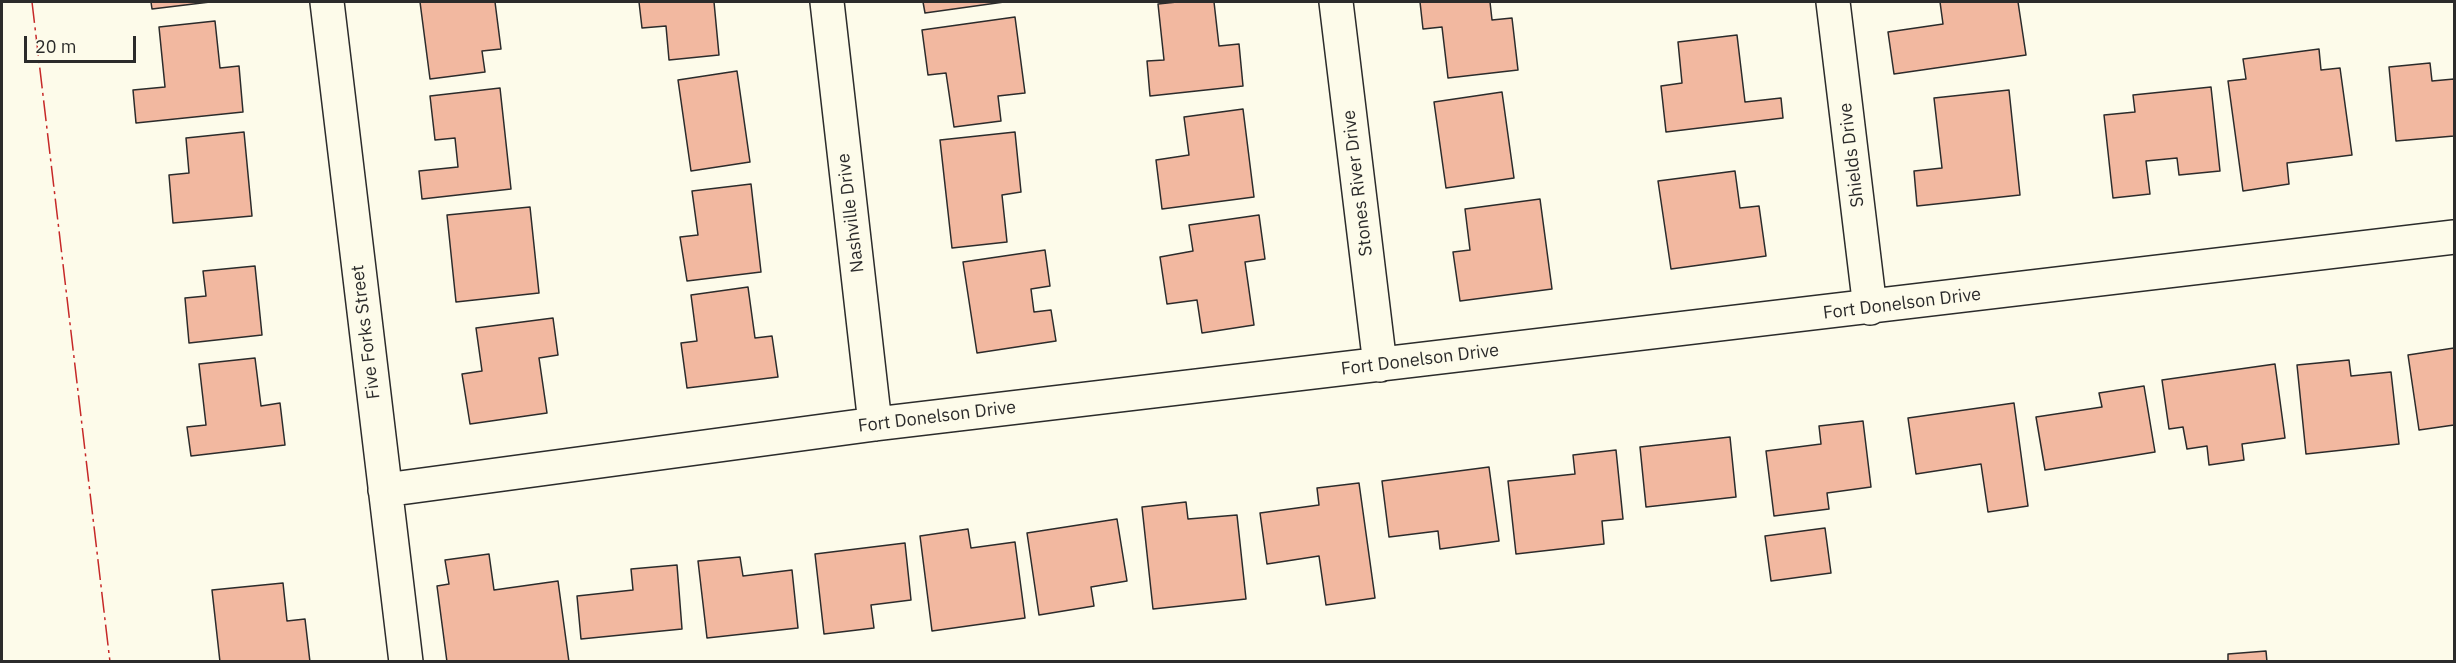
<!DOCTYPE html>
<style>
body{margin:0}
#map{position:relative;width:2456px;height:663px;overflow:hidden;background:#fdfbea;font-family:"IBM Plex Sans",sans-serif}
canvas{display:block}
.frame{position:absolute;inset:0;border:3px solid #2b2b2b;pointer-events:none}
.scale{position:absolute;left:24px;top:36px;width:112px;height:27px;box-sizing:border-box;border:3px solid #2b2b2b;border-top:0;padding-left:8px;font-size:18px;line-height:21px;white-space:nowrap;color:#2b2b2b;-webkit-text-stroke:4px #fdfbea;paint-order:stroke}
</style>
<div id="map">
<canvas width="2456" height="663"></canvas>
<div class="frame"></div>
<div class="scale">20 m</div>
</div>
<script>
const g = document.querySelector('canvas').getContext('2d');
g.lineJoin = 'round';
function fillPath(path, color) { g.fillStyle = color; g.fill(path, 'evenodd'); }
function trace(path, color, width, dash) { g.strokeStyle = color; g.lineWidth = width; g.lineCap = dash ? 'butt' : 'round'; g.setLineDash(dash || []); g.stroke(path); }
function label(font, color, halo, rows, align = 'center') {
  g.font = font + ' "IBM Plex Sans",sans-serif'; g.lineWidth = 4.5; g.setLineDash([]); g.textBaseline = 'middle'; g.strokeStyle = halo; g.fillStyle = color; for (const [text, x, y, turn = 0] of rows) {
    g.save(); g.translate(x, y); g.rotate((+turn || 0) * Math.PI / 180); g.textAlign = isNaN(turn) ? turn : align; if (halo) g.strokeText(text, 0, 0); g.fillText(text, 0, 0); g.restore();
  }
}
const building = new Path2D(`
 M151,2H210L152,9Z
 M420,2H495L501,49L482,51L485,72L430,79Z
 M639,2H714L719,55L669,60L666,26L642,28Z
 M923,2H1004L925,13Z
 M1177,2H1214L1219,46L1239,44L1243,86L1150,96L1147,61L1164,60L1158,4Z
 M1420,2H1490L1492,20L1512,18L1518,70L1448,78L1442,27L1423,29Z
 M1940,2H2018L2026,55L1894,74L1888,32L1943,24Z
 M1015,17L1025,93L998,96L1001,121L954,127L946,73L928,75L922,30Z
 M215,21L220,68L239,66L243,112L136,123L133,90L165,87L159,27Z
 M1737,35L1745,102L1781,98L1783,118L1666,132L1661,86L1682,83L1678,42Z
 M2319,49L2321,70L2340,68L2352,155L2287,163L2289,184L2243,191L2228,81L2246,79L2243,59Z
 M2430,63L2432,81L2454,79V136L2396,141L2389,67Z
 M737,71L750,162L691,171L678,80Z
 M2211,87L2220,171L2179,175L2177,158L2146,161L2150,194L2113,198L2104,115L2135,112L2133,95Z
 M500,88L511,189L422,199L419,171L458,167L455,138L435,140L430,96Z
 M2009,90L2020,195L1917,206L1914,171L1942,168L1934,98Z
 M1502,92L1514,178L1446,188L1434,102Z
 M1243,109L1254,197L1162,209L1156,160L1189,155L1184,117Z
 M244,132L252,216L173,223L169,175L189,173L186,138Z
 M1015,132L1021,192L1002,195L1007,242L952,248L940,140Z
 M1735,171L1740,208L1759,206L1766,256L1671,269L1658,181Z
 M751,184L761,272L687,281L680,237L698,235L692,191Z
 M1540,199L1552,289L1460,301L1453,252L1470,250L1465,209Z
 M530,207L539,293L456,302L447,215Z
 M1259,215L1265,259L1245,262L1254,325L1202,333L1197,300L1167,304L1160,257L1193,251L1189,225Z
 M1045,250L1050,286L1031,289L1034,312L1051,310L1056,341L977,353L963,262Z
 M255,266L262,335L189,343L185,298L206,296L203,271Z
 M748,287L755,338L772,336L778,377L687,388L681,343L697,341L691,295Z
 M553,318L558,355L539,358L547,413L470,424L462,374L482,371L476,328Z
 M2454,348V425L2419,430L2408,355Z
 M255,358L261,406L280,403L285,445L191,456L187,427L206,425L199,364Z
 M2349,360L2351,376L2391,372L2399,444L2306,454L2297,365Z
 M2275,364L2285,438L2242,444L2244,460L2209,465L2207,446L2187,449L2183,427L2169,429L2162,380Z
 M2144,386L2155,452L2045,470L2036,417L2102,407L2099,393Z
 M2014,403L2028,506L1988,512L1981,464L1916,474L1908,418Z
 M1863,421L1871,487L1827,493L1829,509L1774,516L1766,451L1821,444L1819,426Z
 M1730,437L1736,497L1646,507L1640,447Z
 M1616,450L1623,519L1602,521L1604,544L1516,554L1508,481L1575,474L1573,455Z
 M1489,467L1499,541L1440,549L1438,531L1389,537L1382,481Z
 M1359,483L1375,598L1326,605L1319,556L1267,564L1260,513L1319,505L1317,488Z
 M1186,502L1188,519L1237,515L1246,599L1153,609L1142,507Z
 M1117,519L1127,581L1091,587L1094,606L1039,615L1027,533Z
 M1825,528L1831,573L1771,581L1765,536Z
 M968,529L971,548L1015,542L1025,618L932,631L920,536Z
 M905,543L911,600L871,605L874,628L824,634L815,554Z
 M489,554L494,590L558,581L569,662H447L437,586L449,584L445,560Z
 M740,557L743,576L792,570L798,628L707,638L698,561Z
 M677,565L682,629L581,639L577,596L633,590L631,569Z
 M283,583L287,621L305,619L310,662H220L212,590Z
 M2266,651L2267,662H2228V654Z`);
const street = new Path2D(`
 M327,2L406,662
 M827,2L875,424
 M1336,2L1380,365
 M1833,2L1870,308
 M385,490L875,424L2454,237`);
const power = new Path2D(`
 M32,2L110,662`);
const streetNames = [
 ["Shields Drive",1852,155,-97],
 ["Stones River Drive",1358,183,-97],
 ["Nashville Drive",851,213,-97],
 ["Fort Donelson Drive",1902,304,-7],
 ["Five Forks Street",366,332,-97],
 ["Fort Donelson Drive",1420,360,-7],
 ["Fort Donelson Drive",937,417,-7]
];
fillPath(building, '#f2b8a0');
trace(building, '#2b2b2b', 1.5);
trace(street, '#2b2b2b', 36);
trace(street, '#fdfbea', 33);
trace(power, '#c62828', 1.5, [21, 4.5, 3, 4.5]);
label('18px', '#2b2b2b', '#fdfbea', streetNames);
</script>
